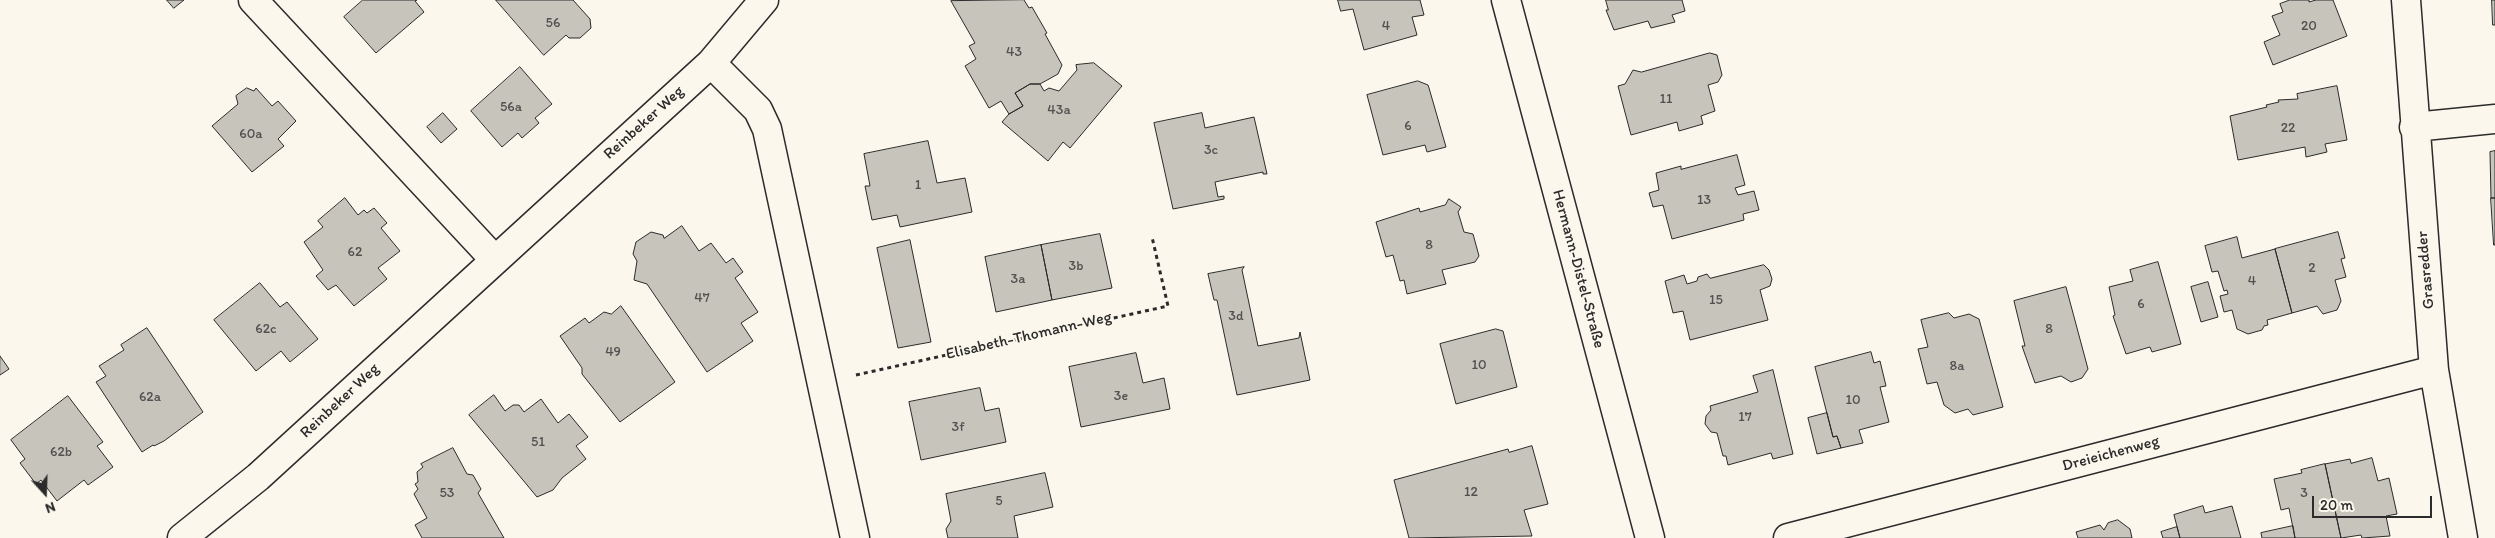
<!DOCTYPE html>
<meta charset="utf-8">
<style>
body{margin:0}
#map{position:relative;width:2495px;height:538px;overflow:hidden;background:#fbf7ec;font-family:Itim,sans-serif}
canvas{display:block}
.north{position:absolute;left:20px;top:468px;width:50px;height:50px;-webkit-text-stroke:4px #fbf7ec;paint-order:stroke;rotate:160deg;font-size:14px;font-weight:700;line-height:20px;text-align:center;color:#2b2b2b}
.north::after{content:'';display:block;margin:auto;width:18px;height:22px;background:#2b2b2b;clip-path:polygon(50% 0,100% 100%,50% 72%,0 100%)}
.scale{position:absolute;left:2312px;top:496px;width:120px;height:22px;box-sizing:border-box;border:2px solid #2b2b2b;border-top:0;padding-left:6px;font-size:15px;line-height:18px;white-space:nowrap;color:#2b2b2b;-webkit-text-stroke:4px #fbf7ec;paint-order:stroke}
</style>
<div id="map">
<canvas width="2495" height="538"></canvas>
<div class="north">N</div>
<div class="scale">20 m</div>
</div>
<script>
const g = document.querySelector('canvas').getContext('2d');
g.lineJoin = 'round';
function fillPath(path, color) { g.fillStyle = color; g.fill(path, 'evenodd'); }
function trace(path, color, width, dash) { g.strokeStyle = color; g.lineWidth = width; g.lineCap = dash ? 'butt' : 'round'; g.setLineDash(dash || []); g.stroke(path); }
function label(font, color, halo, rows, align = 'center') {
  g.font = font + ' Itim,sans-serif'; g.lineWidth = 4; g.setLineDash([]); g.textBaseline = 'middle'; g.strokeStyle = halo; g.fillStyle = color; for (const [text, x, y, turn = 0] of rows) {
    g.save(); g.translate(x, y); g.rotate((+turn || 0) * Math.PI / 180); g.textAlign = isNaN(turn) ? turn : align; if (halo) g.strokeText(text, 0, 0); g.fillText(text, 0, 0); g.restore();
  }
}
const building = new Path2D(`
 M167,0H184L174,8Z
 M363,0H417L415,1L424,12L376,53L344,17Z
 M496,0H573L590,19L591,28L580,38H569L566,35L544,55Z
 M1024,0L1029,8L1032,7L1047,33L1045,34L1062,65L1058,74L1040,84H1030L1015,93L1023,106L1009,114L1001,101L989,108L965,66L976,59L969,46L975,43L951,1Z
 M1338,0H1420L1424,15L1412,17L1417,35L1364,50L1353,9L1341,11Z
 M1606,0H1682L1685,11L1672,15L1675,22L1651,28L1648,21L1614,30L1606,10H1608Z
 M2290,0H2309V2L2316,0H2333L2347,36L2273,65L2264,42L2280,35L2272,16L2283,12L2280,4Z
 M2492,0H2495V25H2493Z
 M1710,53L1717,55L1722,75L1718,82L1708,85L1715,111L1701,116L1703,124L1679,131L1677,122L1631,135L1618,86L1625,84L1633,70L1641,72Z
 M1094,63L1122,86L1070,148L1063,142L1048,161L1002,122L1009,114L1023,106L1015,93L1030,84H1040L1044,91L1049,88L1059,91L1077,70L1076,65Z
 M520,67L552,104L535,118L539,123L522,138L518,133L502,147L471,111Z
 M1418,81L1428,85L1429,88L1446,147L1427,152L1425,145L1383,155L1367,95Z
 M2337,86L2347,140L2325,144L2327,152L2306,157L2305,147L2238,160L2230,116L2267,107L2266,105L2279,102L2278,100L2298,99L2297,94Z
 M247,88L254,91L256,88L272,106L278,101L296,121L278,139L284,146L252,172L212,126L238,104L236,96Z
 M443,113L457,129L441,143L427,127Z
 M1202,113L1205,128L1254,117L1267,174H1263V172L1215,182L1218,197L1224,196V199L1173,209L1154,123Z
 M928,141L937,183L965,178L972,212L900,227L897,215L872,220L865,186H870L864,154Z
 M2495,151V198H2491L2490,152Z
 M1737,155L1745,185L1735,188L1738,195L1754,191L1759,210L1743,214L1744,220L1672,239L1663,205L1653,207L1649,193L1659,190L1656,173L1681,166V169Z
 M345,198L358,215L364,210L367,213L374,208L387,223L381,228L400,251L378,268L387,279L354,306L336,285L328,290L316,276L323,270L304,242L323,227L318,221Z
 M2491,198H2495V245H2494Z
 M1449,199L1461,207L1458,212L1464,232L1473,234L1479,256L1475,262L1442,270L1446,284L1407,294L1404,280L1400,281L1393,255L1386,257L1376,222L1419,208L1420,212L1445,205Z
 M682,226L699,251L711,243L726,263L733,258L743,272L735,278L758,312L741,323L753,341L707,372L647,284L634,280L637,261L633,254L636,242L651,232L663,235L664,238Z
 M2338,232L2345,258L2341,259L2346,277L2335,280L2341,301L2337,310L2323,314L2317,306L2292,313L2275,249Z
 M1100,234L1112,288L1052,300L1041,245Z
 M2237,237L2242,258L2275,249L2292,313L2267,320L2268,325L2264,326L2262,330L2248,334L2237,329L2232,310L2224,312L2220,296L2228,294L2227,290L2224,291L2218,271L2212,272L2205,246Z
 M910,240L931,342L898,348L877,248Z
 M1041,245L1052,300L996,312L985,257Z
 M2158,262L2181,344L2152,352L2150,347L2126,354L2113,316L2115,315L2109,287L2133,281L2130,270Z
 M1764,265L1769,270L1772,279L1770,286L1760,290L1768,320L1690,340L1683,311L1673,313L1665,281L1684,275L1687,284L1697,281L1698,277L1707,274L1710,278Z
 M1244,267L1242,270L1258,346L1299,338L1300,332L1310,380L1237,395L1217,300H1214L1208,274Z
 M2208,282L2218,317L2201,322L2191,287Z
 M260,283L280,307L287,302L318,339L290,362L281,351L256,371L214,320Z
 M2066,287L2088,369L2082,378L2071,382L2061,376L2035,383L2022,346H2025L2014,301Z
 M621,306L675,382L620,422L582,374V368L560,336L585,318L589,323L604,312L611,314Z
 M1949,313L1954,318L1969,314L1979,319L2003,407L1973,415L1968,409L1955,413L1944,405L1937,382L1927,384L1918,349L1928,347L1921,320Z
 M147,328L203,412L164,441L154,446L153,445L142,452L96,382L106,376L99,366L124,350L121,345Z
 M1496,329L1503,331L1517,387L1456,404L1440,344Z
 M1871,352L1874,363L1880,361L1886,386L1880,387L1889,422L1859,430L1863,443L1841,448L1837,436L1833,437L1815,367Z
 M1136,353L1143,383L1164,378L1170,409L1081,427L1069,367Z
 M0,356L9,369L0,375Z
 M1773,370L1793,454L1773,459L1771,453L1728,465L1726,456H1723L1717,433L1711,432L1705,424L1706,416L1711,410L1710,406L1758,392L1753,376Z
 M980,388L985,411L999,408L1006,442L921,460L909,402Z
 M494,395L505,411L513,405H519L524,412L541,399L558,423L569,414L588,437L576,446L586,459L562,478L553,490L537,497L469,415Z
 M68,396L103,442L97,446L113,467L88,485L84,480L57,501L41,480L36,484L20,463L25,459L11,440Z
 M1827,413L1833,437L1837,436L1841,448L1817,454L1808,418Z
 M1532,446L1548,504L1524,510L1532,536L1409,538L1394,480L1508,449L1509,452Z
 M453,448L467,474L473,475L481,489L478,493L504,538H422L415,525L427,518L414,494L418,489L415,484L418,482L417,472L423,467L421,464Z
 M2372,458L2378,481L2389,478L2397,514L2386,516L2390,536L2362,538L2361,535L2341,538L2325,464L2350,459L2351,463Z
 M2325,464L2341,538H2295L2289,508L2281,510L2274,479L2302,473L2301,470Z
 M1045,473L1053,507L1014,516L1018,538H948L946,529L951,521L946,494Z
 M2203,506L2205,513L2232,506L2241,538H2180L2174,515Z
 M2118,520L2130,529L2132,538H2078L2076,532L2100,525L2104,530L2108,523Z
 M2293,526L2295,538H2262L2261,533Z
 M2177,527L2180,538H2163L2161,532Z`);
const path = new Path2D(`
 M856,375L1168,306L1152,237`);
const minor = new Path2D(`
 M253,0L494,259
 M1506,0L1650,538
 M2406,0L2434,370L2463,538
 M711,63L758,110L767,129L855,538
 M2414,127L2495,119
 M182,538L258,477L711,63L764,0
 M1788,538L2434,370`);
const numberNames = [
 ["56",553,23],
 ["4",1386,26],
 ["20",2309,26],
 ["43",1014,52],
 ["11",1666,99],
 ["56a",511,107],
 ["43a",1059,110],
 ["6",1408,126],
 ["22",2288,128],
 ["60a",251,134],
 ["3c",1211,150],
 ["1",918,185],
 ["13",1704,200],
 ["8",1429,245],
 ["62",355,252],
 ["3b",1076,266],
 ["2",2312,268],
 ["3a",1018,279],
 ["4",2252,281],
 ["47",702,298],
 ["15",1716,300],
 ["6",2141,304],
 ["3d",1236,316],
 ["62c",266,329],
 ["8",2049,329],
 ["49",613,352],
 ["10",1479,365],
 ["8a",1957,366],
 ["3e",1121,396],
 ["62a",150,397],
 ["10",1853,400],
 ["17",1745,417],
 ["3f",958,427],
 ["51",538,442],
 ["62b",61,452],
 ["12",1471,492],
 ["53",447,493],
 ["3",2304,493],
 ["5",999,501]
];
const streetNames = [
 ["Reinbeker Weg",644,123,-42],
 ["Hermann-Distel-Straße",1578,269,75],
 ["Grasredder",2426,270,-95],
 ["Elisabeth-Thomann-Weg",1029,336,-13],
 ["Reinbeker Weg",340,401,-43],
 ["Dreieichenweg",2111,454,-15]
];
fillPath(building, '#c7c4bc');
trace(building, '#2b2b2b', 1);
trace(minor, '#2b2b2b', 31);
trace(path, '#2b2b2b', 3, [4, 4]);
trace(minor, '#fbf7ec', 28);
label('14px', '#52514f', null, numberNames);
label('16px', '#2b2b2b', '#fbf7ec', streetNames);
</script>
